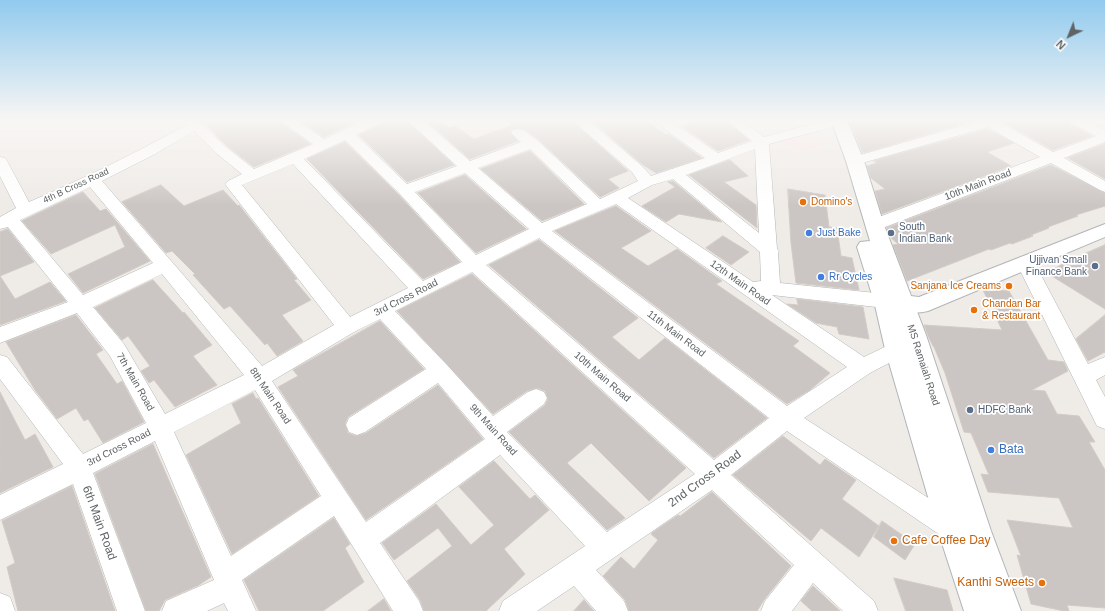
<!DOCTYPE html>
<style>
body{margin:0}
#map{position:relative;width:1105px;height:611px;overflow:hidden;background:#efebe7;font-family:Helvetica,sans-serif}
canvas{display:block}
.north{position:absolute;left:1049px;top:16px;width:40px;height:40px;-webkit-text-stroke:3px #fff;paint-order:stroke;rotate:223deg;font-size:11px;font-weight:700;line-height:16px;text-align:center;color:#5e6365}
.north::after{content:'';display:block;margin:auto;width:14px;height:18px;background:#5e6365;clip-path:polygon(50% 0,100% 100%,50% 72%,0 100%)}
</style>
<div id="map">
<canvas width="1105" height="611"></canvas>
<div class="north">N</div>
</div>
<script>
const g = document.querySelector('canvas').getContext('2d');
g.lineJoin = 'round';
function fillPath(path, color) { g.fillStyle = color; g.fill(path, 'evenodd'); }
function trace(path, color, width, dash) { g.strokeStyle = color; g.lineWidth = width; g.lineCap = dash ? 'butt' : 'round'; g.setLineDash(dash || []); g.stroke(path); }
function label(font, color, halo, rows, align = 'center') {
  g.font = font + ' Helvetica,sans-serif'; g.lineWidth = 3.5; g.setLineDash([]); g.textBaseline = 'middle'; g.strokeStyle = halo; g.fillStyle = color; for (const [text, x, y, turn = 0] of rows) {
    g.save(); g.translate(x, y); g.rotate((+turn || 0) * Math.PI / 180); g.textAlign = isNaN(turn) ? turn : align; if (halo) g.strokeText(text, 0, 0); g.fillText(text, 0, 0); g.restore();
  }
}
const medical = new Path2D(`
 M809,133L824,146L793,152L779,140Z`);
const building = new Path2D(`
 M202,120H278L310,144L254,167L227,146Z
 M299,120H360L324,137Z
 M384,120H406L454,165L407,182L359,135L382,124Z
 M426,120H440L449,128L455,126L474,139L513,125L507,120H571L628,171L608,179L619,188L600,197L538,139L524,129H513L510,132L518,141L470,159Z
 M591,120H645L666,135L669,134L702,158L656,173L643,165Z
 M697,120H724L749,140L718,151L683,127Z
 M856,120H976L863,153L850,123Z
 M1000,120H1068L1070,124L1092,136L1053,150Z
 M988,129L1014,143L987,152L1011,166L882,214L875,191L885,189L871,178L867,166L877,163L874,161Z
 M345,142L398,194L460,262L423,279L307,159Z
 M1105,144V179L1068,158Z
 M530,151L584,204L542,221L481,169Z
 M730,160L748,176L724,182L756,205L757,228L689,175Z
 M1051,165L1105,193V206L1076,215L1078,216L1048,227L1049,228L1031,235L1033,236L1012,244L1010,243L991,250L989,249L907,281L893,245L898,244L890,237L887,228Z
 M465,175L526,229L476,253L418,193Z
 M673,181L722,222L679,214L666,222L642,206L675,187L668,182Z
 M161,185L184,206L223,190L238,206L239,205L297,279L294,280L311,300L282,315L303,341L277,356L267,343L265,345L230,306L224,309L193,275L195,274L172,251L166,253L122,202Z
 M788,189L825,195L829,227L837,228L841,256L852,258L859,290L796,283L791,243Z
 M83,192L100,211L106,209L150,261L83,293L68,274L125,247L115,225L51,254L22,221Z
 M616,206L651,231L621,248L648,266L677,249L722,281L716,284L799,341L793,346L830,373L810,390L787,404L555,231Z
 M8,229L34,262L0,276L15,299L50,282L66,301L0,325V232Z
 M723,236L749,252L731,265L706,248Z
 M539,240L638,318L612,337L639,360L665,338L767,418L714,458L489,265Z
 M1105,245V309L1047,273L1066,262Z
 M472,274L686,468L649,501L591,443L567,463L625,518L607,530L509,432L545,405L548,399L545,391L537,388L527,391L493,414L397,311Z
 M153,280L183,313L184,312L212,345L193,356L217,385L175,407L154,380L149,383L141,371L150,366L128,336L122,340L95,308Z
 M984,289L1009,291L1048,360L1064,362L1068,371L1032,390L1045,391L1057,414L1079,416L1095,442H1089L1105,470V608L1067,605L1069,611H1064L1031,604L1017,555L1021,556L1007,520L1073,528L1059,498L988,492L981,474L989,475L971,433L964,432L945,373L934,347L933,346L929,338L924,325L1002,330L983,290Z
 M797,299L863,307L869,339L839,334L837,327L816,323L787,304L798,305Z
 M76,315L103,350L96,354L117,384L122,381L144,422L103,443L88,419L84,421L76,408L57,419L35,390L6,342Z
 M1105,315V352L1088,361L1076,339Z
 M380,321L424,369L348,417L345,424L348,433L356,436L366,433L438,385L483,439L366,520L278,387L298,376L293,370Z
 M0,392L25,440L35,434L53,467L0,493Z
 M253,393L256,399L258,398L319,496L232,554L186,455L241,423L232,404Z
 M783,436L820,465L825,459L856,480L842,499L879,526L859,557L821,528L811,541L733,475Z
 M153,444L211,577L199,585L165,600L159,611H146L95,474Z
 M494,461L530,499L535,495L549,510L504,549L525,574L486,611H424L420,600L407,581L452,546L438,528L394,560L382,543L436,504L471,545L494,525L459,487Z
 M72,486L115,611H18L7,567L15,563L2,521Z
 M712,492L791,566L764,600L757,611H629L625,600L603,576L621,557L634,569L658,540L651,534L653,532L678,515L680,516Z
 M334,518L350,544L345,548L364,582L323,611H259L244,580Z
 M882,521L915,544L905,560L874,537Z
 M894,578L947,590L953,611H906Z
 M813,586L840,611H812L801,601Z
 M384,599L391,611H368Z
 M584,600L594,611H574Z`);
const minor = new Path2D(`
 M186,120H200L201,123L226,147L254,169L313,144L279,120H296L324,139L364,120H383L381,123L356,135L407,184L457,166L407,120H423L470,161L521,142L511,133L513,130L518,129L523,130L537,140L600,199L638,181L632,172L572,120H588L642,166L651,176L705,158L652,120H669L718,153L752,141L726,120H742L764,137L826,120L833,121L835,124L833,127L769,144L777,249L779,251L778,253L780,283L885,294L892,296L894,301L892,306L885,308L772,295L864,357L897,341L904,343L907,349L904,355L870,373L804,418L961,519L965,528L961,537L952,541L943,537L787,431L731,475L874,601L878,611H843L813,583L792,611H761L765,601L794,565L712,490L596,570L624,601L628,611H596L574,586L537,611H499L503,601L585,546L500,455L380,543L419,601L423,611H393L334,516L242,580L256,611H228L224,603L207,611H162L166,601L214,580L155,441L93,473L145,611H117L73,484L0,520V495L63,464L0,379V355L7,357L83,454L146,423L110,356L77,313L0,343V327L68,302L8,227L0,229V217L16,208L0,176V157L5,158L7,161L29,202C83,179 136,153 188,124ZM194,131L216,153L242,174L228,181L225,184L334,325L262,366L102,181L155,154ZM345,140L399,193L462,262L423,281L304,159ZM530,149L587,204L542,223L478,168ZM755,149L759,233L686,175ZM293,164L408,288L350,317L242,185ZM465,173L529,229L476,255L415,192ZM673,179L760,252L761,281L753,282L628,198L652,185ZM90,187L153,263L83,295L20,220ZM616,204L847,367L787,406L552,231ZM539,238L769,418L714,460L486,265ZM472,272L695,474L607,532L507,432L544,404L547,398L544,392L536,389L528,392L493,416L447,365L395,311ZM162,274L244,375L165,414L124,344L93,307ZM380,319L426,369L349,418L346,425L349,432L357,435L365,432L438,383L485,439L366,522L272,381L354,332ZM255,390L321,496L231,556L174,432Z
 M978,120H996L1053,152L1096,136L1071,123L1069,120H1087L1105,130V142L1064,158L1105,181V192L1100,190L1051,163L880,229L874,230L868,229L866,225L868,221L1040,157L988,127L855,165L850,164L848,161L850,158L979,121Z
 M1025,256L1031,258L1034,262L1088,364L1105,357V375L1096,380L1105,397V429L1097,426L1016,262L1019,258Z
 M0,593L10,597L15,611H0Z`);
const tertiary = new Path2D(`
 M1105,224V237L928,311C913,315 892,311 877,307L874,301L877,295L885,293L919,297Z`);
const secondary = new Path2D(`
 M831,120H847L864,161L884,225L926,335L991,531L1021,611H964L937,528L885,349L874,301L857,247L860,242L870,241L846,161Z`);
const markers = [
 [803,202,4,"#e8710a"],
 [809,233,4,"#3f7fe0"],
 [891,233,4,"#5c6f8a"],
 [1095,266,4,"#5c6f8a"],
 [821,277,4,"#3f7fe0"],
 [1009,286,4,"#e8710a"],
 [974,310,4,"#e8710a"],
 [970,410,4,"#5c6f8a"],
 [991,450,4,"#3f7fe0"],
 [894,541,4,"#e8710a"],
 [1042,583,4,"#e8710a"]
];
const farStreetnames = [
 ["4th B Cross Road",76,186,-25]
];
const streetNames = [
 ["10th Main Road",978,185,-21],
 ["12th Main Road",740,283,35],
 ["3rd Cross Road",406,298,-27],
 ["11th Main Road",676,334,37],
 ["MS Ramaiah Road",923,365,72],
 ["10th Main Road",602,377,41],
 ["7th Main Road",135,382,60],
 ["8th Main Road",270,396,56],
 ["9th Main Road",493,430,48],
 ["3rd Cross Road",119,448,-27]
];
const foodNames = [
 ["Domino's",811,202],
 ["Sanjana Ice Creams",1001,286,"right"],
 ["Chandan Bar",982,304],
 ["& Restaurant",982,316]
];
const serviceNames = [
 ["South",899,227],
 ["Indian Bank",899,239],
 ["Ujjivan Small",1087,260,"right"],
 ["Finance Bank",1087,272,"right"],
 ["HDFC Bank",978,410]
];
const shopNames = [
 ["Just Bake",817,233],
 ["Rr Cycles",829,277]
];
const nearShopnames = [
 ["Bata",999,450]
];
const nearStreetnames = [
 ["2nd Cross Road",705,479,-36],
 ["6th Main Road",99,523,70]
];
const nearFoodnames = [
 ["Cafe Coffee Day",902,541],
 ["Kanthi Sweets",1034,583,"right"]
];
fillPath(medical, '#fae5e8');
fillPath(building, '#cbc6c3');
trace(building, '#d3cbc5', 1);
trace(minor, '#b2b5b7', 1);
trace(tertiary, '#b2b5b7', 2);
trace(secondary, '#b1b5b8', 2);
fillPath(minor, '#fff');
fillPath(tertiary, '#fff');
fillPath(secondary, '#fff');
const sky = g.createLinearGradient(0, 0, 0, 206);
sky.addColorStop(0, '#91caee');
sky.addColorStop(0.58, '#f8f6f4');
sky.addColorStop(1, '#f8f6f400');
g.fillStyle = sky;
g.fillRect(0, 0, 1105, 206);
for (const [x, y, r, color] of markers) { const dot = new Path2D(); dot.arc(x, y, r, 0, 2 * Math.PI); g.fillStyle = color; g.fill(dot); trace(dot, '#fff', 1.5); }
label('9px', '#5e6365', '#fff', farStreetnames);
label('10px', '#5e6365', '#fff', streetNames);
label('10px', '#c56008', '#fff', foodNames, 'left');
label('10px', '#4e5e75', '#fff', serviceNames, 'left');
label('10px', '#366cbe', '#fff', shopNames, 'left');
label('12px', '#366cbe', '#fff', nearShopnames, 'left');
label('12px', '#5e6365', '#fff', nearStreetnames);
label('12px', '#c56008', '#fff', nearFoodnames, 'left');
</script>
